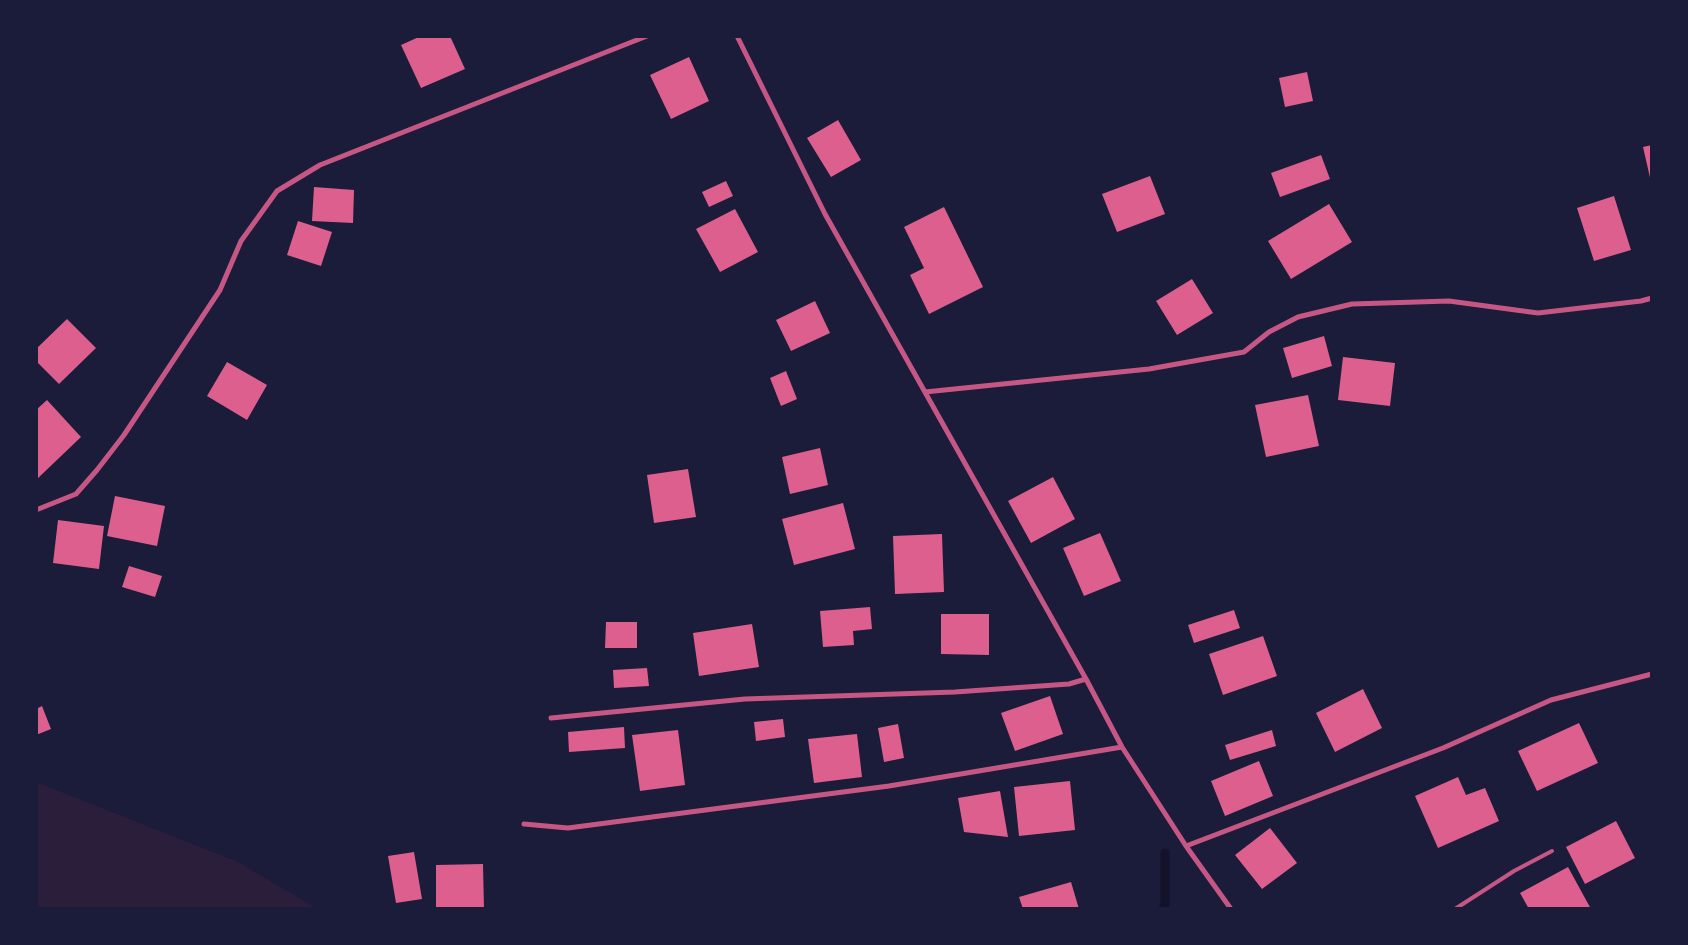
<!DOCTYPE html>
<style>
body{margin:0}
#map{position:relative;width:1688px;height:945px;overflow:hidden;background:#1b1b3a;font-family:"Archivo Narrow",sans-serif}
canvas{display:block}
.frame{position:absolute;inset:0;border:38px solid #1b1b3a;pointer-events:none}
</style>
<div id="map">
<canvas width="1688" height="945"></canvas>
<div class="frame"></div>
</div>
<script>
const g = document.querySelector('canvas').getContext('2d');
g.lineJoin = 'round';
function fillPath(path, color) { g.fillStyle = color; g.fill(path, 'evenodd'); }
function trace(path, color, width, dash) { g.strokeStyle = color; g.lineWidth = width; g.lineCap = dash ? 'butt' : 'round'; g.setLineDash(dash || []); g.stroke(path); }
const green = new Path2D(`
 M36,782L238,862L318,909H36Z`);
const stream = new Path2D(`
 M1163,909L1165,904V853`);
const building = new Path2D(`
 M421,36H450L465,69L421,88L401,45Z
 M689,57L709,101L671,119L650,75Z
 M1307,72L1313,101L1285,107L1279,78Z
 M838,120L861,160L831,177L807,138Z
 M1652,145V182H1651L1643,147Z
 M1321,155L1330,179L1280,197L1271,173Z
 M1150,176L1165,214L1117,232L1102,194Z
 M726,181L733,196L709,207L702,192Z
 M314,187L354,190L353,223L312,221Z
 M1614,196L1631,250L1594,261L1577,208Z
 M1329,204L1352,242L1291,279L1268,241Z
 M944,207L983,287L929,314L910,275L924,268L904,227Z
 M735,209L758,252L720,272L696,229Z
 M298,221L332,232L321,266L287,255Z
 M1192,279L1213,313L1177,335L1156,301Z
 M815,301L830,333L791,351L776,320Z
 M67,319L96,348L59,384L36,361V349Z
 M1324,336L1332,366L1292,378L1283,348Z
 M1343,357L1395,363L1390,406L1338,400Z
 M227,362L267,385L247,420L207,396Z
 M786,371L797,399L781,406L770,378Z
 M1308,395L1319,446L1266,457L1255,405Z
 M47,400L81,437L36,480V410Z
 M820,448L828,485L790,494L782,457Z
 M688,469L696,517L654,523L647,475Z
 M1053,477L1075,519L1031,543L1008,501Z
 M115,496L165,506L157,546L107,536Z
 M843,503L855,549L794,565L782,519Z
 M58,520L104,526L99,569L53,563Z
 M1100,533L1121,581L1084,596L1063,548Z
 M942,534L944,592L895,594L893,536Z
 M129,566L162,576L155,597L122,587Z
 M870,607L872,629L853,631L854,645L823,647L820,611Z
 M1234,610L1240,628L1194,643L1188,625Z
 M941,614H989V655L941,654Z
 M606,622H637V648H605Z
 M752,624L759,667L699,676L693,633Z
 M1263,636L1277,676L1223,695L1209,654Z
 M647,668L649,686L614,688L613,670Z
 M1363,689L1382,728L1335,752L1316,713Z
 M1050,696L1063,734L1015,751L1001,713Z
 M42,706L51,729L36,735V709Z
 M783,719L785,737L756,741L754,722Z
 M1579,723L1598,763L1537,791L1518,751Z
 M898,724L904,758L884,762L878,728Z
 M624,727L625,748L569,752L568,732Z
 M678,730L685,785L640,791L632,735Z
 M1272,730L1276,746L1230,760L1225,745Z
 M857,734L862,777L814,783L808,739Z
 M1259,761L1273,796L1225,816L1211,781Z
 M1458,777L1466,795L1485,788L1499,821L1438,848L1415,796Z
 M1070,781L1075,830L1019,836L1014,787Z
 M1000,791L1008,837L964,832L958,798Z
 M1616,821L1635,858L1585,884L1566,847Z
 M1270,828L1297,863L1262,889L1235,855Z
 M414,852L422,899L396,903L388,856Z
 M483,864L484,909H436V865Z
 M1568,867L1591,909H1529L1520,893Z
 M1071,882L1079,909H1023L1019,897Z`);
const service = new Path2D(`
 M1455,909L1514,871L1552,851`);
const minor = new Path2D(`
 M737,36L825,214L1086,679L1122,747L1186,846L1231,909
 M925,392L1149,369L1244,352L1269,332L1298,317L1352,304L1449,301L1538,313L1641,301L1652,298
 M36,510L76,494L97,470L124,435L220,290L241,241L277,191L320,165L647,36
 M551,718L745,699L955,692L1069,684L1086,679
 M524,824L568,828L889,786L1122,747
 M1186,846L1443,748L1551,700L1652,674`);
fillPath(green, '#2a1e3b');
trace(stream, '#12122b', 9);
fillPath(building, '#dd5f8e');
trace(service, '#c65784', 4);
trace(minor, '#c65784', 5);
</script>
